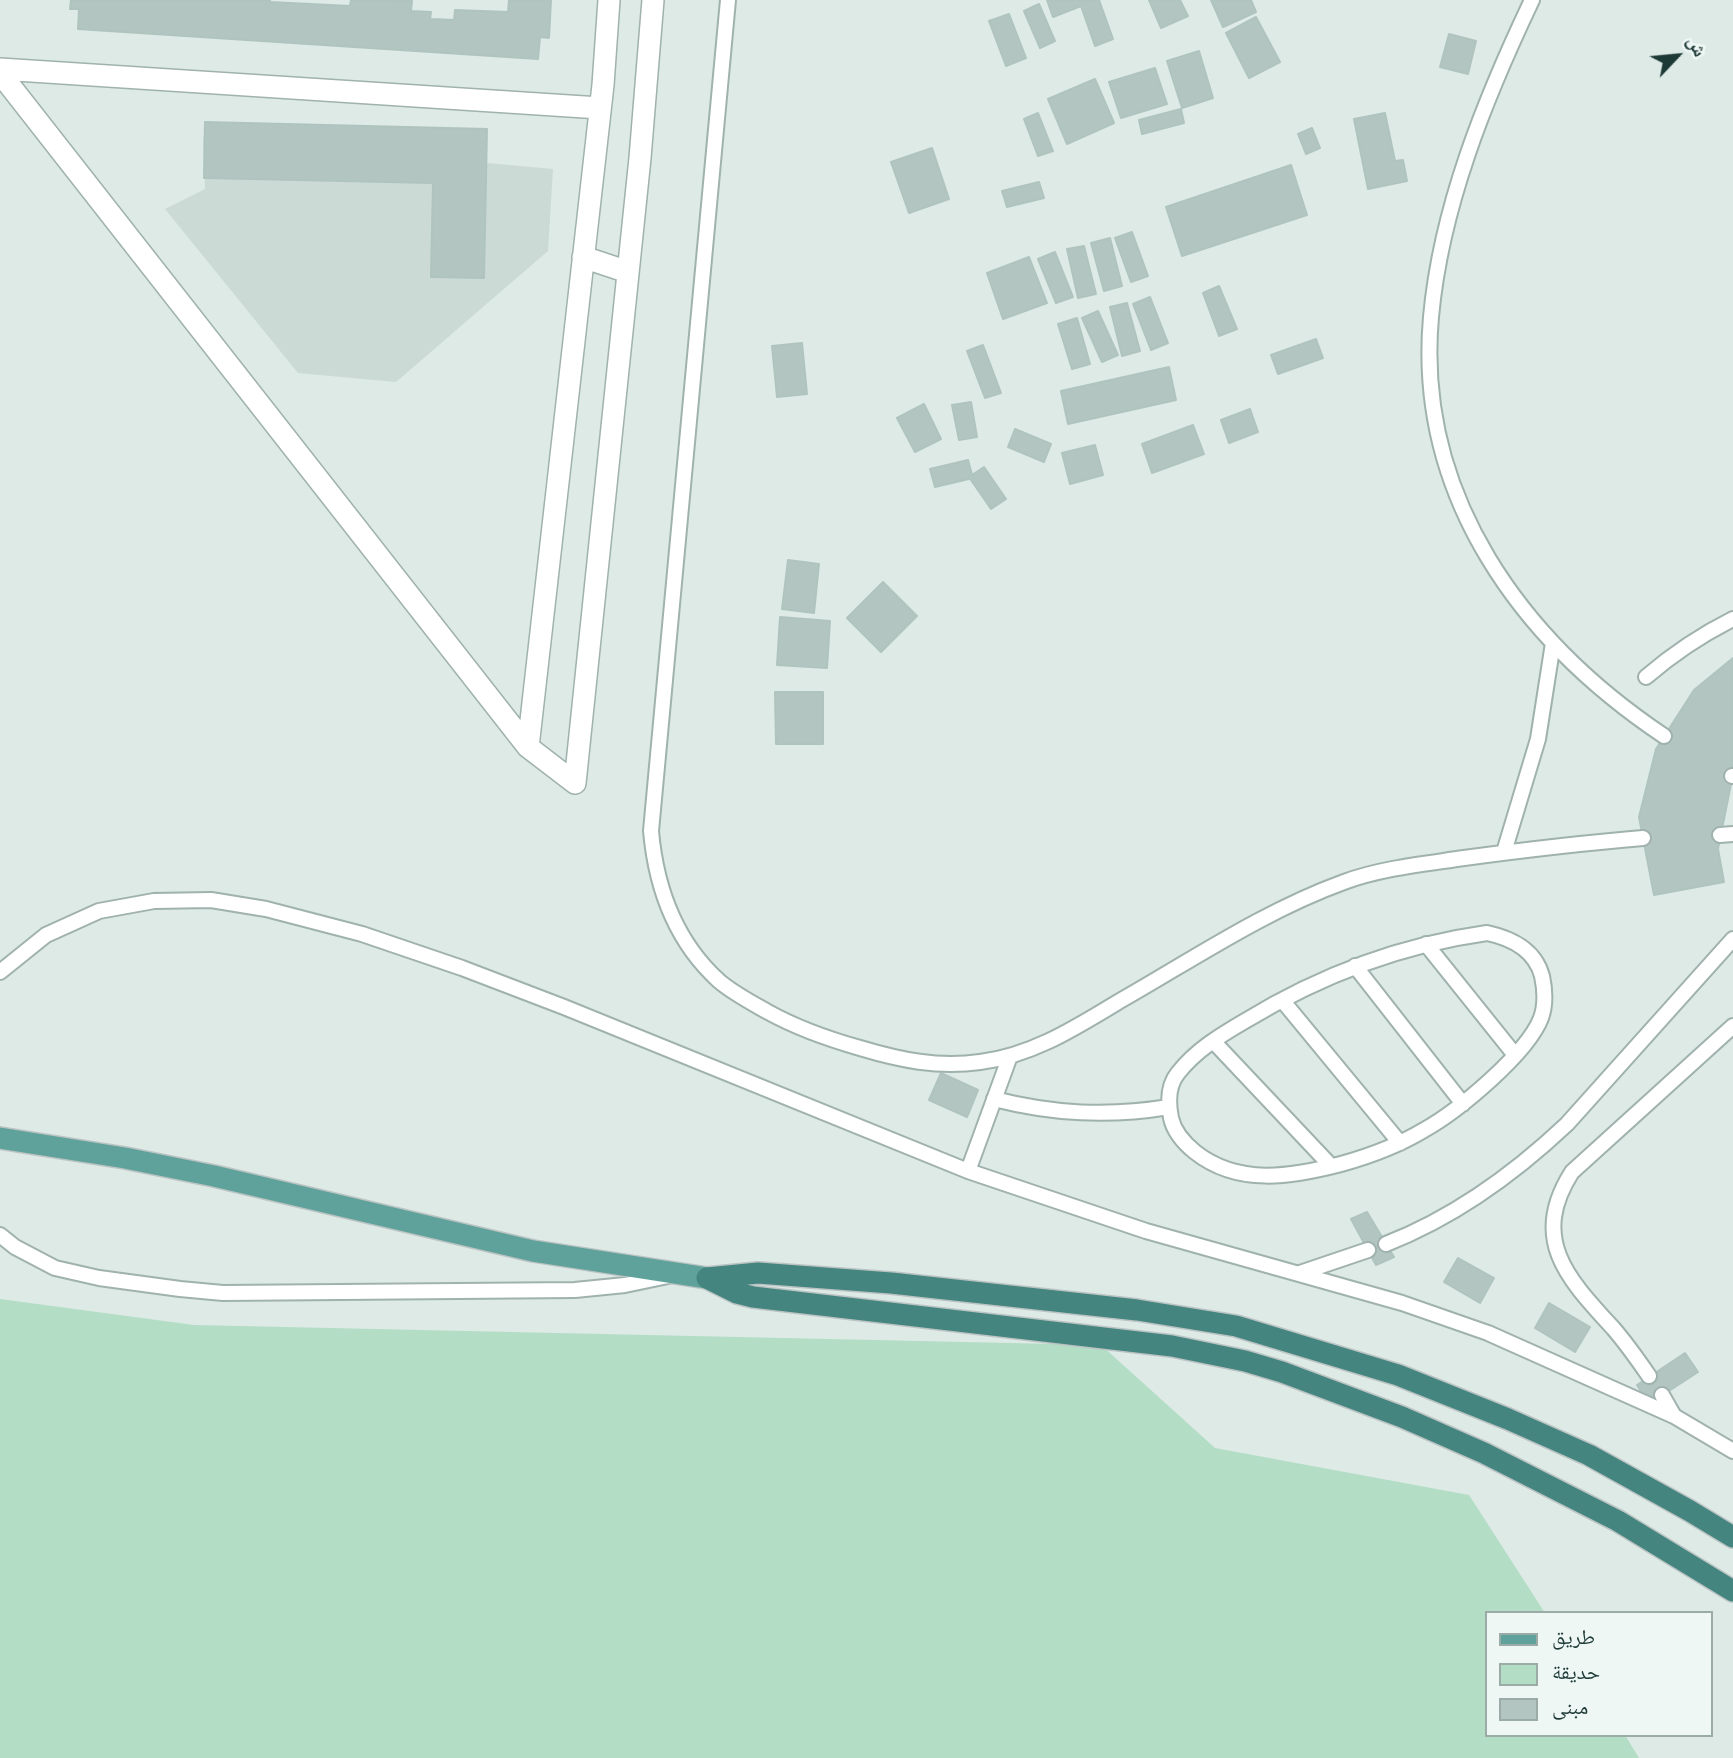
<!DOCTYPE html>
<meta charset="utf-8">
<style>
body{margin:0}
#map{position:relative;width:1733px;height:1758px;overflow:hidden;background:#ddeae6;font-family:"Alegreya Sans","Noto Naskh Arabic",sans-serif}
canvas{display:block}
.legend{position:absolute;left:1485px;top:1611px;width:228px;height:126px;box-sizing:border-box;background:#eef7f4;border:2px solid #9baba8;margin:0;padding:9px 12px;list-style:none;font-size:21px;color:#1e3a37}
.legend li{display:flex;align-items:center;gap:14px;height:35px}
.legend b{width:35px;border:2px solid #9baba8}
.north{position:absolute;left:1642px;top:21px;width:70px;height:70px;-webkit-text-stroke:5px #eef7f4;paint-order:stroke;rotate:64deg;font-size:19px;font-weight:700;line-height:28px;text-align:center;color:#1e3a37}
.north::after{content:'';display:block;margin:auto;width:24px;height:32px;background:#1e3a37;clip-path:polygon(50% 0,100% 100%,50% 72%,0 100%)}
</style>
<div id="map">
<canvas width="1733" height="1758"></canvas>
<ul class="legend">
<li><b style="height:9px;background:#5fa29b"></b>طريق</li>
<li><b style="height:19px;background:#b4ddc6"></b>حديقة</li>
<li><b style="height:19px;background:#b3c5c0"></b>مبنى</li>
</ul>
<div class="north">ش</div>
</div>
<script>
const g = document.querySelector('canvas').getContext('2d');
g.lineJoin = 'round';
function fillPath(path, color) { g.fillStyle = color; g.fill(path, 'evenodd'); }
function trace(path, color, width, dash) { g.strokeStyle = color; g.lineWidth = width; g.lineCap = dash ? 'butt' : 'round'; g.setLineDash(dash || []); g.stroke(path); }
const built = new Path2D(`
 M203,137L553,169L548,251L396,382L298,373L165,209L205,189Z`);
const green = new Path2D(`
 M0,1299L194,1325L1101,1345L1215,1448L1469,1495L1545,1613H1486V1735H1625L1639,1758H0Z`);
const building = new Path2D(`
 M71,0H270V2L350,6L351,0L412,1L411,11L431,12L430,19L454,20L455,10L508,12L509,0H551L549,38L540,37L538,59L78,29L79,9H70Z
 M1047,0H1099L1113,39L1095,46L1081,6L1053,17Z
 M1149,0H1180L1188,16L1161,28Z
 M1211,0H1251L1256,12L1223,27Z
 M1039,4L1055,41L1040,48L1024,11Z
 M1009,14L1026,58L1006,66L989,21Z
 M1256,17L1280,62L1249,78L1226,33Z
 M1449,34L1476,41L1468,74L1440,67Z
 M1199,51L1213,98L1182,108L1167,61Z
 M1155,68L1167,104L1121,118L1109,82Z
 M1095,79L1114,123L1067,144L1048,99Z
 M1181,109L1184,123L1142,134L1139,120Z
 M1038,113L1053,151L1038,156L1024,119Z
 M1385,113L1395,161L1403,160L1407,181L1368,189L1354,119Z
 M205,122L487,129L484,278L431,277L433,183L204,178Z
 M1312,128L1320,148L1306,154L1298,134Z
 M932,148L949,199L909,213L891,162Z
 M1291,165L1307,215L1182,256L1166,207Z
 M1039,182L1044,198L1007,207L1002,191Z
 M1132,232L1148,276L1131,282L1115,238Z
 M1110,238L1122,286L1104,291L1091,243Z
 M1084,246L1096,294L1078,298L1067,249Z
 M1055,252L1073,297L1056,303L1038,259Z
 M1029,257L1047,303L1003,319L987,273Z
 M1219,286L1237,329L1219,336L1203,293Z
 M1150,297L1168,343L1151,350L1133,304Z
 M1127,303L1140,351L1122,356L1110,307Z
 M1098,311L1118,355L1102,362L1082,318Z
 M1077,318L1090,364L1072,369L1058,324Z
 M1316,339L1323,358L1278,374L1271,355Z
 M802,343L807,394L777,397L772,346Z
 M983,345L1001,393L985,398L967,351Z
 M1169,367L1176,400L1068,424L1061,391Z
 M971,402L977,437L959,440L952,405Z
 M924,404L941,439L915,452L897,418Z
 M1250,409L1258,432L1229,443L1221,420Z
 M1193,425L1204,454L1152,473L1142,444Z
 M1015,429L1051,444L1044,462L1008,447Z
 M1095,445L1103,475L1070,484L1062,453Z
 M968,460L973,478L935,487L930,469Z
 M984,467L1006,499L991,509L969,477Z
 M788,560L819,564L814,613L782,609Z
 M883,582L917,616L881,652L847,618Z
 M780,617L830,621L827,668L777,665Z
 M1733,658V774L1718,849L1724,882L1654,895L1639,817L1656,749L1694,690Z
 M775,692H823V744H776Z
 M941,1073L978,1090L967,1117L929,1100Z
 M1367,1212L1394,1257L1376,1265L1351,1219Z
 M1458,1258L1494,1278L1480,1303L1444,1282Z
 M1549,1303L1590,1327L1575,1352L1535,1328Z
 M1685,1353L1698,1372L1649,1404L1637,1385Z`);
const service = new Path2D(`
 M728,0L651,831C656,887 675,941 719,981C733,993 752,1003 768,1012C797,1028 828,1039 860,1048C900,1060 938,1068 980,1062C1031,1056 1075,1028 1118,1002C1192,960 1264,911 1344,882C1382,868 1424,864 1464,858C1524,850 1583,843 1643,838
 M1532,0C1485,99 1441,207 1431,317C1415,496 1522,641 1664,736
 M1646,677C1674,653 1701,635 1733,619
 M1732,776H1733
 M1720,835L1733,834
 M1504,852L1538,739L1553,643
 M1487,933C1511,938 1535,950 1542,976C1545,990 1546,1004 1541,1018C1527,1054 1458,1111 1424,1130C1399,1145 1370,1156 1341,1164C1291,1177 1238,1186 1195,1152C1184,1143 1174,1132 1171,1118C1168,1103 1168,1085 1178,1073C1196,1050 1221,1035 1245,1021C1319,976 1400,945 1487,933Z
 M1426,944L1515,1055
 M1355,966L1463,1104
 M0,972L46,935L99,911L154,901L211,900L266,909L362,934L462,968L564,1007L968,1171L1146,1231L1402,1303L1488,1333L1674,1416L1733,1451
 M1282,1000L1400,1143
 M1213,1041L1331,1166
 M994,1099C1053,1114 1108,1117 1169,1107
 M968,1171L1010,1056
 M0,1235L15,1247L55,1268L99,1278L180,1289L223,1293L575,1290L625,1285L668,1276
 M1386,1244C1455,1217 1513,1175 1567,1124L1733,939
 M1300,1273L1368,1250
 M1649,1376C1638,1360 1626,1343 1613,1328C1568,1279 1529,1239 1572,1172L1733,1026
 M1662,1395L1674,1416`);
const minor = new Path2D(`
 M0,69L600,108
 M0,73L528,747
 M583,257L628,272
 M575,783L528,747L603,85L609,0
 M575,783L640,158L653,0`);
const primary = new Path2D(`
 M0,1138L125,1158L214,1176L533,1251L707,1278`);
const trunk = new Path2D(`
 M707,1278L737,1293L753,1297L1172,1346L1245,1361L1282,1372L1402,1417L1484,1453L1618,1521L1733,1591
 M707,1278L758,1273L891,1283L1137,1310L1236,1326L1398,1375L1508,1419L1589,1455L1690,1511L1733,1537`);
fillPath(built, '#ccdad6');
fillPath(green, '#b4ddc6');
fillPath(building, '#b3c5c0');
trace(building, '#b0c4bf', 2);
trace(service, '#a0b2ae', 18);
trace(minor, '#a0b2ae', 24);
trace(primary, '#bcc4c3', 24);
trace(trunk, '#bcc4c3', 24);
trace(service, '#fff', 14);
trace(minor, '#fff', 21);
trace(primary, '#5fa29b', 21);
trace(trunk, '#448580', 21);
</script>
